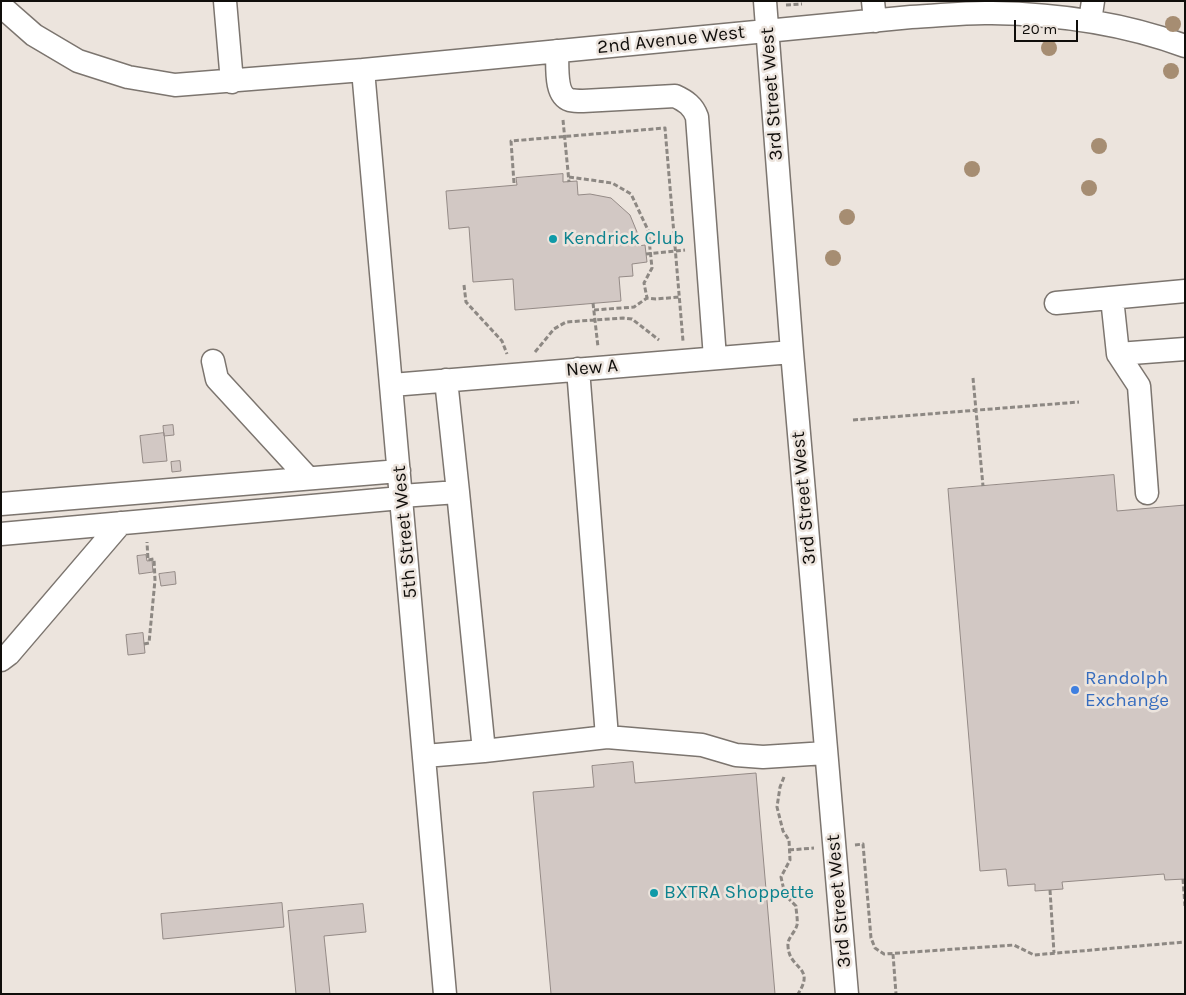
<!DOCTYPE html>
<style>
body{margin:0}
#map{position:relative;width:1186px;height:995px;overflow:hidden;background:#ece4dd;font-family:Karla,sans-serif}
canvas{display:block}
.frame{position:absolute;inset:0;border:2px solid #100e0b;pointer-events:none}
.scale{position:absolute;left:1014px;top:20px;width:64px;height:22px;box-sizing:border-box;border:2px solid #100e0b;border-top:0;padding-left:6px;font-size:15px;line-height:18px;white-space:nowrap;color:#100e0b;-webkit-text-stroke:4px #ece4dd;paint-order:stroke}
</style>
<div id="map">
<canvas width="1186" height="995"></canvas>
<div class="frame"></div>
<div class="scale">20 m</div>
</div>
<script>
const g = document.querySelector('canvas').getContext('2d');
g.lineJoin = 'round';
function fillPath(path, color) { g.fillStyle = color; g.fill(path, 'evenodd'); }
function trace(path, color, width, dash) { g.strokeStyle = color; g.lineWidth = width; g.lineCap = dash ? 'butt' : 'round'; g.setLineDash(dash || []); g.stroke(path); }
function label(font, color, halo, rows, align = 'center') {
  g.font = font + ' Karla,sans-serif'; g.lineWidth = 5; g.setLineDash([]); g.textBaseline = 'middle'; g.strokeStyle = halo; g.fillStyle = color; for (const [text, x, y, turn = 0] of rows) {
    g.save(); g.translate(x, y); g.rotate((+turn || 0) * Math.PI / 180); g.textAlign = isNaN(turn) ? turn : align; if (halo) g.strokeText(text, 0, 0); g.fillText(text, 0, 0); g.restore();
  }
}
const building = new Path2D(`
 M563,174V182L577,181L578,195L590,194L611,198L630,215L637,232L638,246L645,245L647,262L632,264L633,276L619,277L621,301L515,310L513,279L473,282L469,227L449,229L446,191L517,185L516,178Z
 M173,425L174,435L164,436L163,426Z
 M164,433L167,461L143,463L140,436Z
 M180,461L181,471L172,472L171,462Z
 M1114,475L1117,511L1185,505V879L1165,880L1164,874L1062,882L1063,889L1035,891V884L1008,886L1006,869L980,871L948,489Z
 M146,555L147,561L152,560L153,572L139,574L137,556Z
 M175,572L176,584L161,586L159,574Z
 M143,633L145,653L128,655L126,635Z
 M633,762L635,783L756,773L775,994H551L533,792L594,787L592,766Z
 M282,903L284,927L163,939L161,914Z
 M363,904L366,932L324,936L330,994H296L288,911Z`);
const path = new Path2D(`
 M786,5L802,4
 M563,120L569,182
 M569,177L612,183L631,194L648,230L652,268L644,283L647,298
 M514,183L511,141L665,128L683,341
 M646,254L685,250
 M464,285L466,302L502,341L507,354
 M593,303L598,347
 M594,310L634,307L647,298L656,299L679,297
 M535,352L554,329L566,322L623,318L632,319L659,340
 M973,378L983,486
 M853,420L1079,402
 M144,644L149,643L155,580L154,559L148,560L147,542
 M784,777L780,787L777,807L783,831L789,840L790,860L781,877L785,895L796,906C796,911 798,920 797,925C795,933 787,938 788,946C789,970 816,966 798,994
 M855,845L863,844L871,938L875,948L884,954L1014,945L1034,955L1185,942
 M789,850L814,848
 M1183,879L1185,906
 M1050,890L1054,953
 M893,954L896,994`);
const minor = new Path2D(`
 M225,1L232,82
 M765,1L792,352L847,994
 M873,1L875,21
 M1,6L34,35L78,61L128,77L175,85L363,70L911,17C938,16 965,12 992,13C1057,14 1123,23 1185,46
 M1090,21L1093,1
 M557,51C558,65 554,95 570,100C574,101 579,101 583,101L675,96C686,101 693,106 697,117L715,358
 M363,70L445,994
 M1112,298L1118,354L1139,386L1147,493
 M1056,303L1185,291
 M1118,354L1185,349
 M213,361L217,379L308,478
 M578,369L607,737L702,745L736,755L763,757L826,753
 M446,380L458,492
 M392,385L792,352
 M401,496L458,492L484,751L425,756
 M1,504L399,471
 M1,534L401,498
 M1,660L9,654L121,523
 M484,751L607,737`);
const trees = [
 [1173,24],
 [1049,48],
 [1171,71],
 [1099,146],
 [972,169],
 [1089,188],
 [847,217],
 [833,258]
];
const markers = [
 [553,239,5,"#0f9aa8"],
 [1075,690,5,"#3f7fe0"],
 [654,893,5,"#0f9aa8"]
];
const streetNames = [
 ["2nd Avenue West",671,40,-6],
 ["3rd Street West",772,94,-94],
 ["New A",592,368,-5],
 ["3rd Street West",804,498,-95],
 ["5th Street West",405,532,-95],
 ["3rd Street West",839,901,-95]
];
const cultureNames = [
 ["Kendrick Club",563,239],
 ["BXTRA Shoppette",664,893]
];
const shopNames = [
 ["Randolph",1085,679],
 ["Exchange",1085,701]
];
fillPath(building, '#d2c8c4');
trace(building, '#948a86', 1);
trace(minor, '#7c756f', 25);
trace(path, '#8d8883', 3, [5, 2.5]);
trace(minor, '#fff', 22);
g.fillStyle = '#a68d72';
for (const [x, y] of trees) { g.beginPath(); g.arc(x, y, 8, 0, 2 * Math.PI); g.fill(); }
for (const [x, y, r, color] of markers) { const dot = new Path2D(); dot.arc(x, y, r, 0, 2 * Math.PI); g.fillStyle = color; g.fill(dot); trace(dot, '#ece4dd', 2); }
label('19px', '#100e0b', '#ece4dd', streetNames);
label('19px', '#0d838f', '#ece4dd', cultureNames, 'left');
label('19px', '#366cbe', '#ece4dd', shopNames, 'left');
</script>
